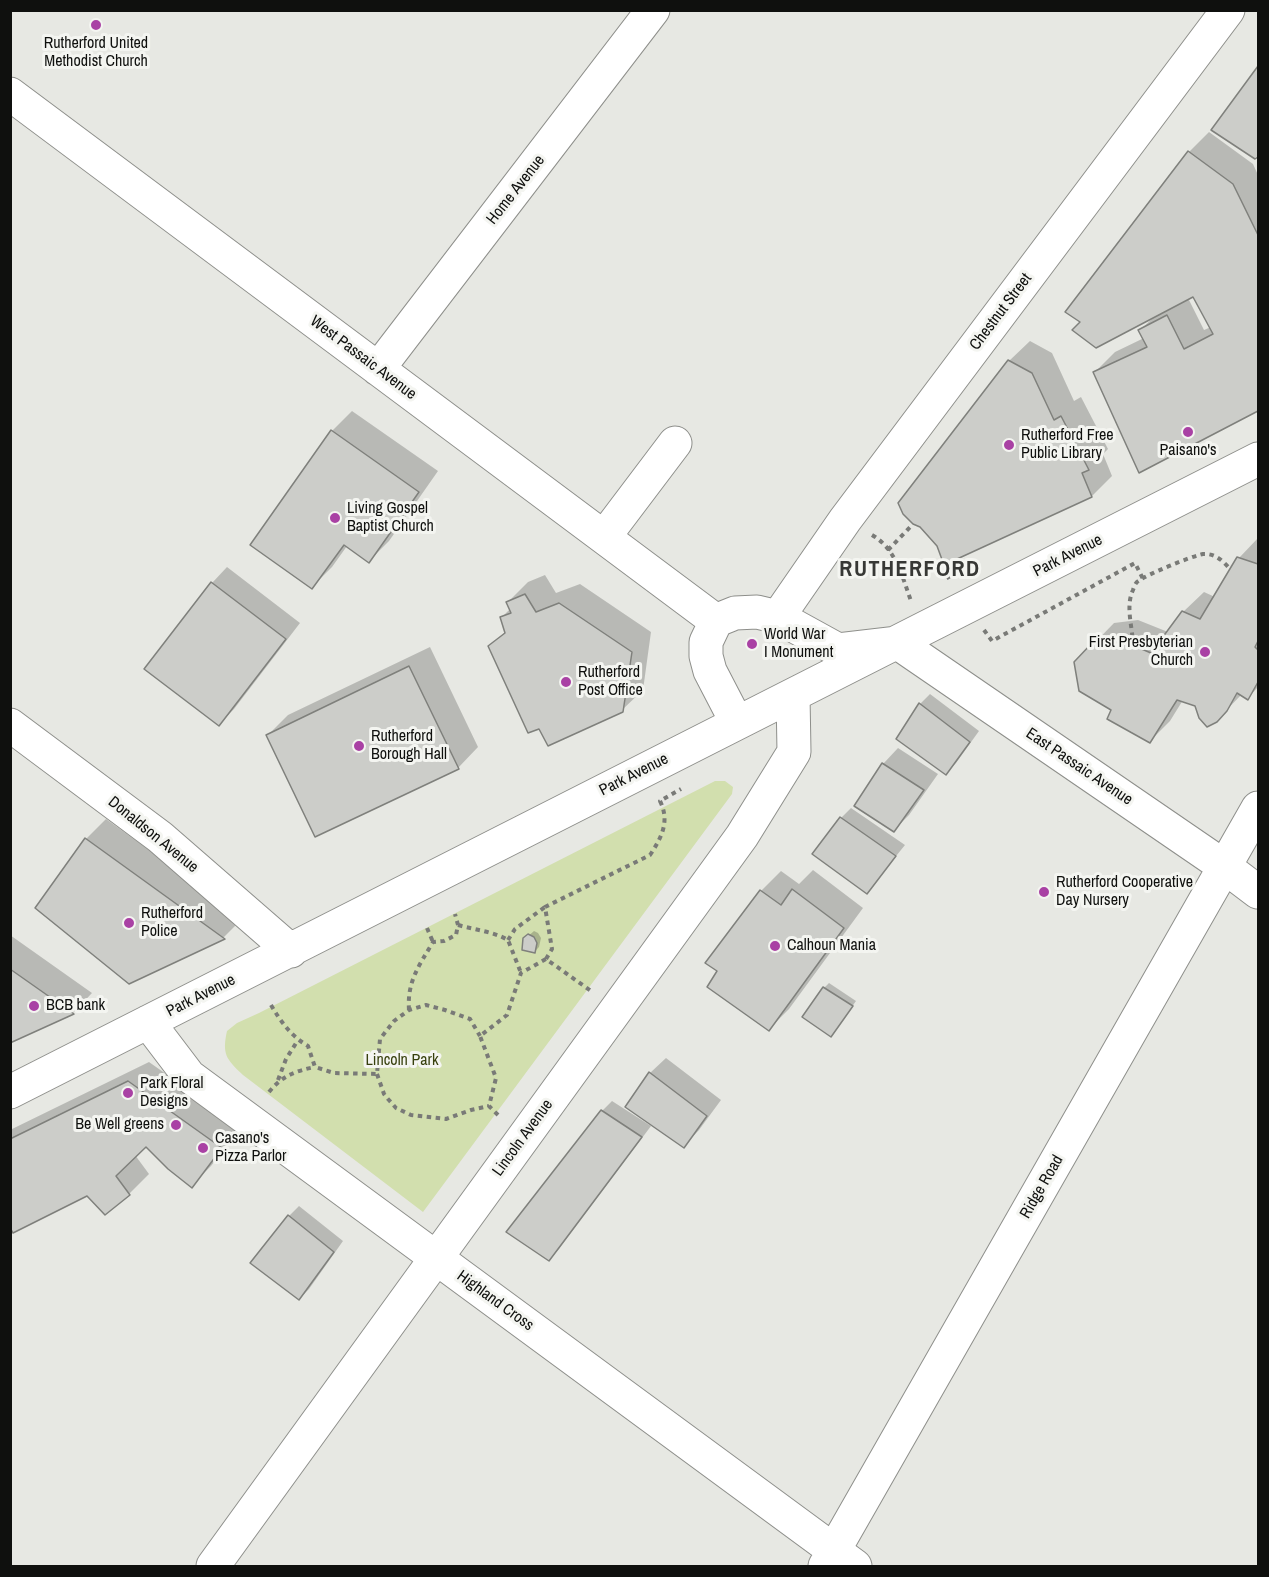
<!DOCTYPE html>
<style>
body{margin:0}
#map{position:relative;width:1269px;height:1577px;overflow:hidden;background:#e7e8e3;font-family:"Archivo Narrow",sans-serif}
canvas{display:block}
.frame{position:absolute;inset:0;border:12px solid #0f100e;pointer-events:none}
</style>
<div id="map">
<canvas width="1269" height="1577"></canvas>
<div class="frame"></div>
</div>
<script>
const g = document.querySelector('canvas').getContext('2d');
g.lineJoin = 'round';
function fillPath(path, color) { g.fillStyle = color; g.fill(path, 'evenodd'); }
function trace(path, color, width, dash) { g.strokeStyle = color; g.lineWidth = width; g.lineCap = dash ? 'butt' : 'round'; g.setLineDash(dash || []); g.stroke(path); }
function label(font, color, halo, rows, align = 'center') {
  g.font = font + ' "Archivo Narrow",sans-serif'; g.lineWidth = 6; g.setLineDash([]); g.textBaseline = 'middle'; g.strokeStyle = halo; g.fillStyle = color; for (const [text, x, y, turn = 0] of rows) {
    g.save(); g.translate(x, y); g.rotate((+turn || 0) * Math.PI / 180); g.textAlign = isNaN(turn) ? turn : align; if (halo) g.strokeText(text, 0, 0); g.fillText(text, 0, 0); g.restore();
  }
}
const green = new Path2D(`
 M715,781H725L733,787L732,794L423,1212L243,1075C226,1059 222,1054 227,1031L237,1023L259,1013Z`);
const shadow = new Path2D(`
 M1258,69V155L1255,157L1213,129Z
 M1209,132L1253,164L1258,175V410L1140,471L1095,372L1115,352L1144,338L1140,330L1153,318L1189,152ZM1194,295L1211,327L1204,330L1188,298Z
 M1030,341L1052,353L1074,401L1081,397L1108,449L1103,454L1112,476L1092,496L945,563L1009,361Z
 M352,411L438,471L389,541L369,561L347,546L332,567L312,587L332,431Z
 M1258,538V687L1248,698L1242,694L1216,721L1196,705L1183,700L1170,721L1150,741L1112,709L1075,663L1114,623L1138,620L1168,632L1183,612L1204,592L1215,597L1239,558Z
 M227,567L300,623L234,709L219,724L146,669L212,583Z
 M545,575L556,593L580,584L651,632L643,690L622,710L490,647L506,631L501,618L510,609L508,602L528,582Z
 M430,647L478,747L458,768L268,735L288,715Z
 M930,694L979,731L956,763L946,773L920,704Z
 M898,748L938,774L909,815L894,830L856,806L883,764Z
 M851,808L905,845L867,892L841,818Z
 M106,819L243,918L224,937L129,982L86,839Z
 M813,870L863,908L789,1009L769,1029L761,891L781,871L799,884Z
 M534,931L538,933L541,938L539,947L534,952L525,939Z
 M10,935L92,993L73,1013L10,1042Z
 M829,983L856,1001L835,1031L824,988Z
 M666,1058L721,1100L699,1130L684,1146L627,1106L650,1073Z
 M149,1062L241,1127L211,1166L191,1186L146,1144L135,1155L149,1174L129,1194H87L10,1224V1130Z
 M612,1101L651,1126L559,1249L549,1259L602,1111Z
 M299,1206L343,1241L309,1289L299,1299L289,1216Z`);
const building = new Path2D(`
 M1258,66V157L1255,159L1211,130Z
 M1188,151L1233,184L1258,235V411L1139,473L1093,372L1147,347L1138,330L1167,315L1184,349L1213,334L1193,297L1096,348L1072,330L1080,322L1065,312Z
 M1008,360L1032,373L1054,420L1061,416L1089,470L1082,473L1092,497L944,565L937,546L920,527L913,524L903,514L898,503Z
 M331,430L419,492L369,563L344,545L312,589L250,545Z
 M1237,557L1258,564V641L1255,647L1258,650V682L1248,700L1237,693L1227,711L1217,722L1207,727L1199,718L1195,706L1177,700L1150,743L1107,719L1111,710L1079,691L1074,662L1092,643L1118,639L1151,653L1182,611L1200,619Z
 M211,582L286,639L219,726L144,669Z
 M525,594L536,612L559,603L632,652L623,712L548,746L539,729L528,733L488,646L505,633L500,617L511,613L506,602Z
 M409,666L459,769L315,837L266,735Z
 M919,703L970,742L946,775L896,739Z
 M882,763L924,790L894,832L854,806Z
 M840,817L896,856L867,894L812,854Z
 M85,838L225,939L129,984L35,908Z
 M792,889L844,928L769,1031L707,987L717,971L705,963L760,890L781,905Z
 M528,934L534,937L537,943L535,953L522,950L523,938Z
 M10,969L74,1014L10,1043Z
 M823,987L853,1006L831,1037L802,1017Z
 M649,1072L707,1116L684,1148L625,1107Z
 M128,1081L222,1148L192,1188L168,1169L146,1147L116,1176L130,1195L105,1215L87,1196L13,1233L10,1228V1139Z
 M601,1110L642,1137L549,1261L506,1232Z
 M288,1215L334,1252L299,1300L250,1263Z`);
const path = new Path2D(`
 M872,535C896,549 902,576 911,601
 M888,550L913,524
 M947,575L951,582
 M984,630L992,641L1135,563L1143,579
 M1133,646C1133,628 1125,607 1133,590C1134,587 1135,584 1137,582C1145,575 1192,556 1203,554C1215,553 1223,561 1230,569
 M458,925C475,930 492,931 508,940L521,973
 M427,928L433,942
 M508,940L515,929L545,907
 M546,959L552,949L545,907L650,855C662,837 670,821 660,801L681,789
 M271,1005C281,1022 291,1036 308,1046L315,1067L334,1073L377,1074L380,1039L394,1021L409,1010L426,1005L445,1010L470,1019L480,1036
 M409,1010C407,981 419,966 433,942L444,941L456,935L458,925L455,914
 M377,1074L384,1094L388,1099L396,1108L411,1115L446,1119L471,1110L489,1106
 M278,1080L286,1059L298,1040
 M269,1092C282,1076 295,1071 315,1067
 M498,1115L489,1106L496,1078L480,1036L507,1015L521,973L546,959L591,991`);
const minor = new Path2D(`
 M10,94L716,621
 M378,369L653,10
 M604,537L675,443
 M778,617L845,520L1228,10
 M737,723L710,671L706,656V642L716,621L720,619L735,613L757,612L778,617L838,650L898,643L1225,867L1258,892
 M10,725L160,837L291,951
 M148,1022L189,1076L855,1566
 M10,1092L1258,459
 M213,1566L742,836L794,752L793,695
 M825,1566L1258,808`);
const markers = [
 [96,25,6,"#a941a4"],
 [1188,432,6,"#a941a4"],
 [1009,445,6,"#a941a4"],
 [335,518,6,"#a941a4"],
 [752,644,6,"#a941a4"],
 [1205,652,6,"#a941a4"],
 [566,682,6,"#a941a4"],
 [359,746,6,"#a941a4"],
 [1044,892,6,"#a941a4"],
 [129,923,6,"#a941a4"],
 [775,946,6,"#a941a4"],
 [34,1006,6,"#a941a4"],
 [128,1093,6,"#a941a4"],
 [176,1125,6,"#a941a4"],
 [203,1148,6,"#a941a4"]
];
const poiNames = [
 ["Rutherford United",96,44,"center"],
 ["Methodist Church",96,62,"center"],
 ["Rutherford Free",1021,436],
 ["Public Library",1021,454],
 ["Paisano's",1188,451,"center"],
 ["Living Gospel",347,509],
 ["Baptist Church",347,527],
 ["World War",764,635],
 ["I Monument",764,653],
 ["First Presbyterian",1193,643,"right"],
 ["Church",1193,661,"right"],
 ["Rutherford",578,673],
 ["Post Office",578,691],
 ["Rutherford",371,737],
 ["Borough Hall",371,755],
 ["Rutherford Cooperative",1056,883],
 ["Day Nursery",1056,901],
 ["Rutherford",141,914],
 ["Police",141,932],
 ["Calhoun Mania",787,946],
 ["BCB bank",46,1006],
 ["Park Floral",140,1084],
 ["Designs",140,1102],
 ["Be Well greens",164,1125,"right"],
 ["Casano's",215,1139],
 ["Pizza Parlor",215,1157]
];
const streetNames = [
 ["Home Avenue",516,190,-52],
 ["Chestnut Street",1001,312,-53],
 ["West Passaic Avenue",363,358,37],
 ["Park Avenue",1068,556,-27],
 ["East Passaic Avenue",1079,767,34],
 ["Park Avenue",634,775,-27],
 ["Donaldson Avenue",153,835,39],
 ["Park Avenue",201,996,-27],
 ["Lincoln Avenue",523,1138,-54],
 ["Ridge Road",1042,1187,-60],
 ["Highland Cross",495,1301,36]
];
const parkNames = [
 ["Lincoln Park",402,1061]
];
const districtNames = [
 ["RUTHERFORD",910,570]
];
fillPath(green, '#d2dfae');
fillPath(shadow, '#0003');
fillPath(building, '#cccdc9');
trace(building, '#7f807c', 1.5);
trace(minor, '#8e8f8b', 35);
trace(path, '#797a77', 4, [4.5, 4.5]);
trace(minor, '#fff', 33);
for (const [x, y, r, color] of markers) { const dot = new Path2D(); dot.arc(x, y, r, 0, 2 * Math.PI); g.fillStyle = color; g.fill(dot); trace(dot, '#f4f5f1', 2); }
label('16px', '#0f100e', '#f4f5f1', poiNames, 'left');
label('16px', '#0f100e', '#f4f5f1', streetNames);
label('16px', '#37400d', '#f4f5f1', parkNames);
g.letterSpacing = '1.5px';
label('bold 22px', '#373835', '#f4f5f1', districtNames);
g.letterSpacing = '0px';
</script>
